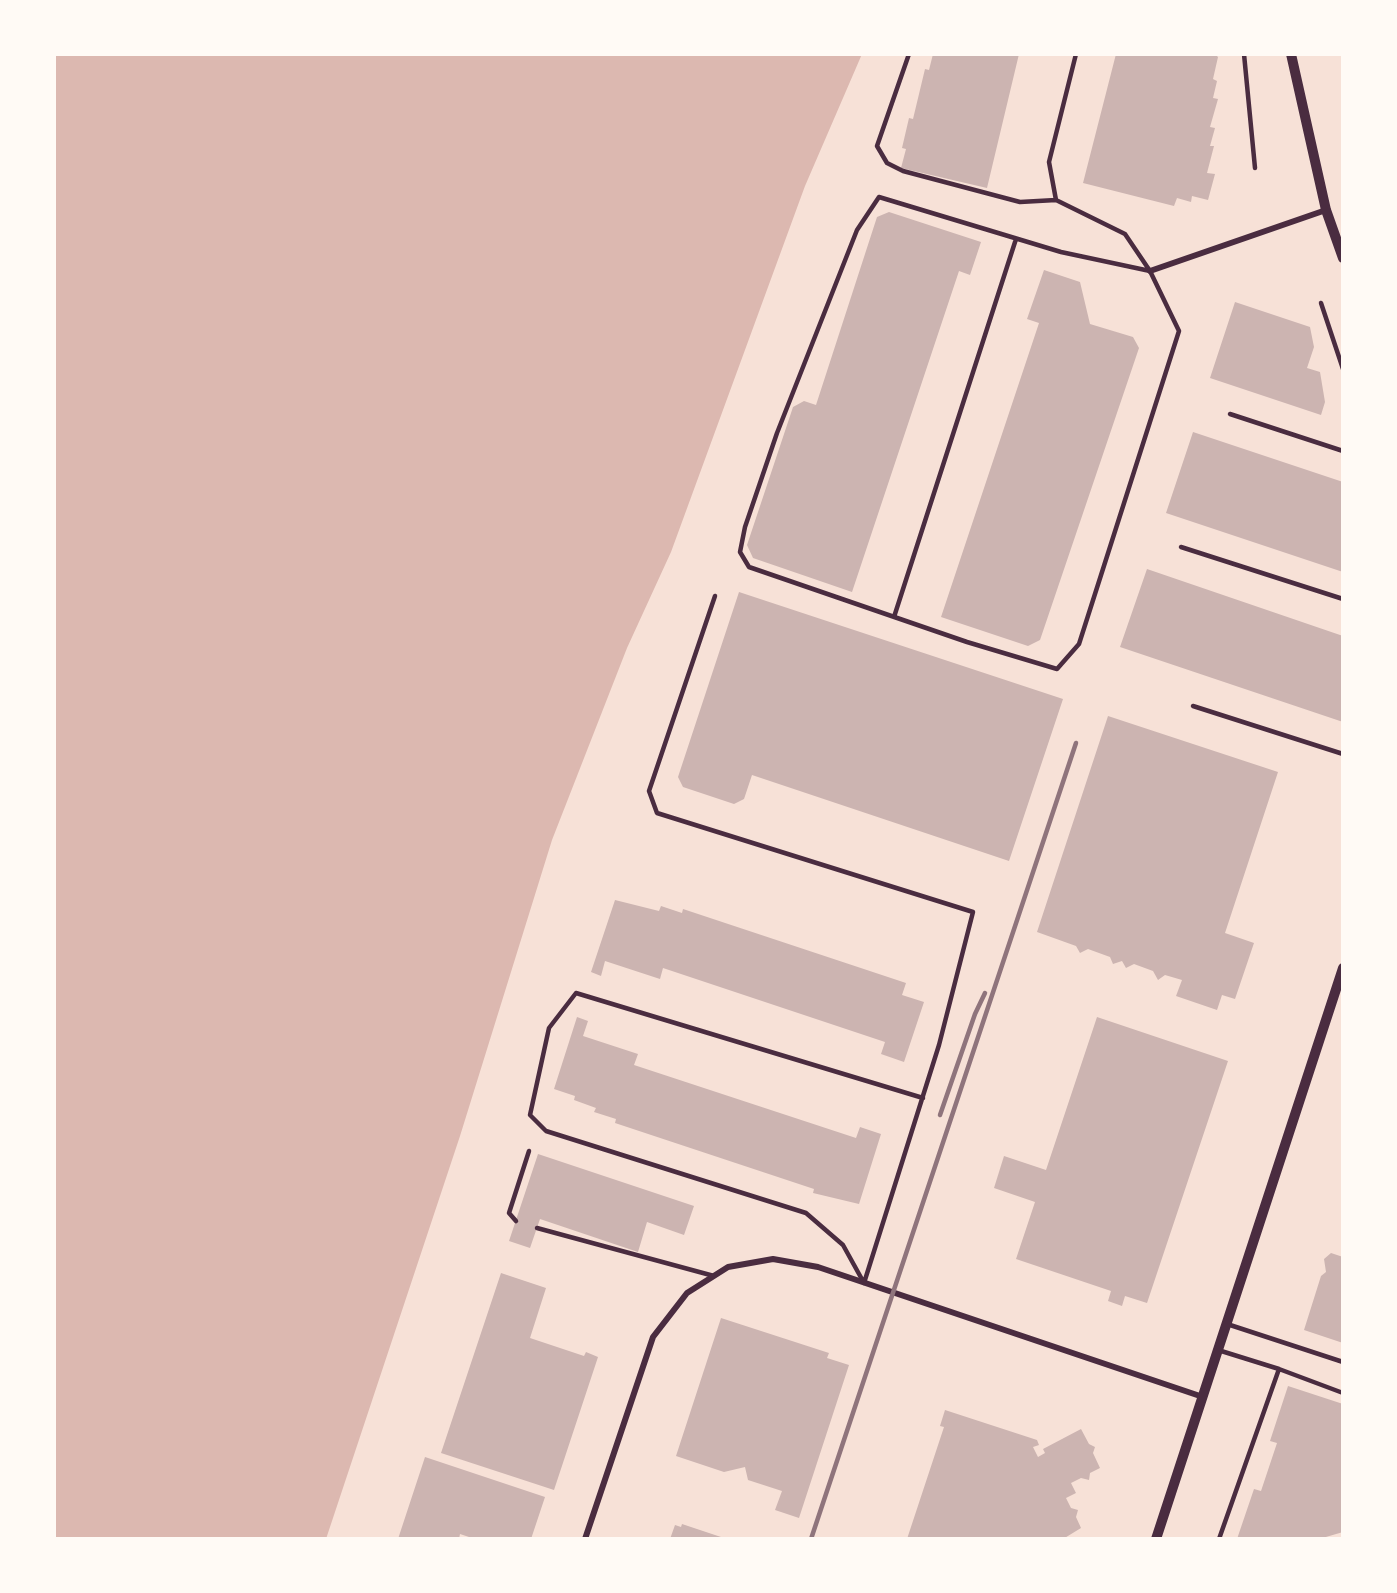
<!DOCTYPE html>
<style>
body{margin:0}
#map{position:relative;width:1397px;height:1593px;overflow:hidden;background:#f7e1d7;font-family:Mulish,sans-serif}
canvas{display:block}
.frame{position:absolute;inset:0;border:56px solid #fffaf5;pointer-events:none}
</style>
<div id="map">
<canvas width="1397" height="1593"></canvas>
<div class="frame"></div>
</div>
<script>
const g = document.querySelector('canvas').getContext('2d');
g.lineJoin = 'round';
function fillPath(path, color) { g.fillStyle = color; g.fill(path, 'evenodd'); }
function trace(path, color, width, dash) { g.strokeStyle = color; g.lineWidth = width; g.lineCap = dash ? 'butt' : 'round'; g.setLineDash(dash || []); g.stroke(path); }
const water = new Path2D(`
 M54,54H862L805,186L671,552L627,648L552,840L460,1136L326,1539H54Z`);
const building = new Path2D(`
 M933,54H1019L987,188L901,168L906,149L902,148L909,118L913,119L925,69L929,70Z
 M1116,54H1215L1218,57L1213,79L1217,81L1213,98L1218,99L1210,127L1215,128L1210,146H1214L1207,173L1215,174L1208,200L1192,196L1191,202L1177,198L1174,206L1083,183Z
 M889,212L981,242L970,275L959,271L852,592L753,558L747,545L793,407L804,401L816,405L877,217Z
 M1044,270L1080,282L1090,324L1133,337L1139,348L1040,640L1028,646L941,617L1039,323L1027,319Z
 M1235,302L1310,327L1314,347L1307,368L1320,372L1325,402L1321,415L1210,378Z
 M1193,432L1343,482V572L1166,513Z
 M1147,569L1343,636V722L1120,647Z
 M739,592L1063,699L1009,861L752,775L744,799L734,804L683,787L678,777Z
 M1108,716L1278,772L1225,933L1254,943L1235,999L1222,995L1217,1010L1176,996L1182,980L1165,975L1158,980L1153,971L1134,964L1126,968L1122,961L1113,964L1110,957L1088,949L1080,953L1076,946L1037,932Z
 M615,900L659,911L661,906L682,913L683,909L906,983L902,995L924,1002L904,1062L881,1054L885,1042L663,968L660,979L605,961L601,976L591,972Z
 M577,1017L588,1021L583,1036L638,1054L634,1065L856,1138L860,1127L881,1134L859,1204L813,1193L814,1189L615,1123L616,1119L594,1112L596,1108L574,1100L575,1096L554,1089Z
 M1097,1017L1228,1061L1147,1303L1125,1296L1122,1306L1108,1301L1111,1291L1016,1259L1035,1202L994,1188L1004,1156L1046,1170Z
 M538,1154L694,1206L684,1235L647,1222L638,1252L540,1219L530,1248L509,1241Z
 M1331,1253L1343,1257V1343L1304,1330L1321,1276L1326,1272L1324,1259Z
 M501,1273L546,1288L530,1338L584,1356L586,1352L598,1357L554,1490L441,1453Z
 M721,1318L829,1353L827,1358L849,1365L799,1518L775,1510L782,1491L748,1480L745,1467L724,1472L676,1456Z
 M1288,1386L1343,1404V1532L1319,1539H1237L1254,1489L1261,1491L1277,1443L1270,1441Z
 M945,1410L1037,1440L1039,1445L1033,1447L1038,1457L1045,1453L1043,1449L1081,1429L1089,1444L1095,1447L1093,1453L1100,1468L1090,1473L1089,1480L1081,1478L1071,1483L1076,1493L1066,1498L1071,1508L1078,1510L1076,1517L1081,1528L1063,1539H907L944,1427L940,1426Z
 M425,1457L545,1497L531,1539H475L460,1534L459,1539H398Z
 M682,1524L727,1539H670L675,1525L681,1527Z`);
const service = new Path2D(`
 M909,54L877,146L887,163L903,171L1020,202L1056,200
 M1076,54L1049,162L1056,200L1125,234L1150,271L1179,331L1079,644L1057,669L967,642L749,567L740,552L745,527L777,433L857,230L879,197L1061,252L1150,271
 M1244,54L1255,168
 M1321,303L1343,369
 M1230,414L1343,451
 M1181,547L1343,599
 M715,596L649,791L657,813L973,912L939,1045L864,1283
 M894,617L1016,239
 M1193,706L1343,754
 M516,1221L509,1213L529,1151
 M537,1228L714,1276
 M864,1283L843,1245L806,1213L546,1131L530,1115L549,1028L576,993L923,1098
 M1227,1324L1343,1362
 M1218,1350L1279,1369L1219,1539
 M1279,1369L1343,1393`);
const minor = new Path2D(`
 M1150,271L1326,210
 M585,1539L653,1337L687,1293L728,1267L773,1259L818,1267L1203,1397`);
const tertiary = new Path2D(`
 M1291,54L1326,210L1343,258
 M1156,1539L1343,968`);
const rail = new Path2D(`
 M940,1115L975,1014L985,993
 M811,1539L1076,743`);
fillPath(water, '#dcb8b0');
fillPath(building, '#ccb4b1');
trace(service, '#4a2c40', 4.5);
trace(minor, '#4a2c40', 6);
trace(tertiary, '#4a2c40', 10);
trace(rail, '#8f747c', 4.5);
</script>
